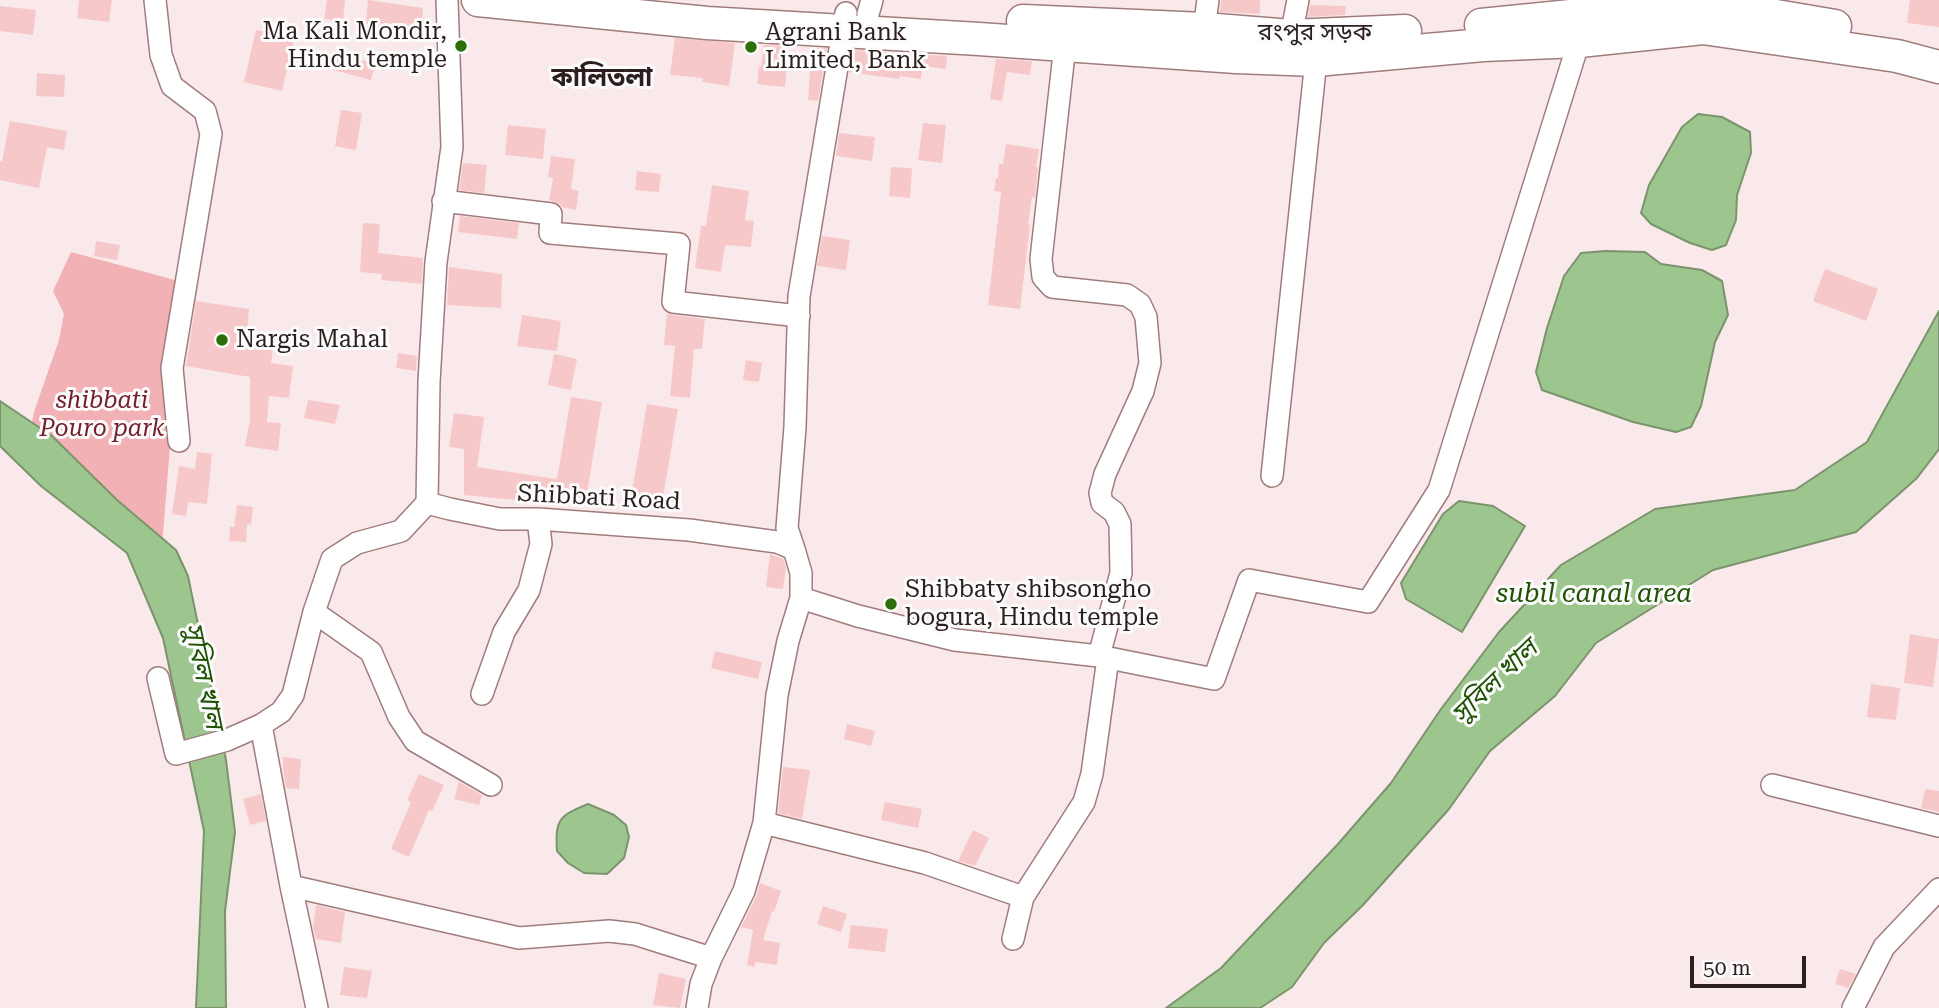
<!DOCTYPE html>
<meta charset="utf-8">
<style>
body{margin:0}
#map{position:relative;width:1939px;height:1008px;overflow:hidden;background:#fae9ea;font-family:"Roboto Serif",serif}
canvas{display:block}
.scale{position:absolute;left:1690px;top:956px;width:116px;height:32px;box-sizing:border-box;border:4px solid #2c1e1e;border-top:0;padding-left:9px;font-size:21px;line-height:24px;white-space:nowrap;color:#2c1e1e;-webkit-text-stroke:5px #fbfbfb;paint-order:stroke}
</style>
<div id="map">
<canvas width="1939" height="1008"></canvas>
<div class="scale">50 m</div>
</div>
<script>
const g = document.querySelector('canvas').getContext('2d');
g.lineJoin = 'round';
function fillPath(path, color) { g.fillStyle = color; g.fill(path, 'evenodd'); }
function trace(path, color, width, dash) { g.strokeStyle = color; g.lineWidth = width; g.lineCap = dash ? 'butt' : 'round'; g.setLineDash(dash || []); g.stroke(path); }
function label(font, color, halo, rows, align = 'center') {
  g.font = font + ' "Roboto Serif","Noto Sans Bengali",serif'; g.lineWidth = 6; g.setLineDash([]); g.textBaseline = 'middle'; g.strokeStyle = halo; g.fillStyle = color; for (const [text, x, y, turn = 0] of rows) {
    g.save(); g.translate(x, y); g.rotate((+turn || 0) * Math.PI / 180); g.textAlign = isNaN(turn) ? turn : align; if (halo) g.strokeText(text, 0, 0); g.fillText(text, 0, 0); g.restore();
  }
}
const green = new Path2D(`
 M71,252L186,283L165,390L170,447L162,546L29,439L34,412L59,340L64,314L53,291Z`);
const water = new Path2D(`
 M1698,114L1722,117L1750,132L1751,153L1737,195L1736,220L1726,245L1712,250L1690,243L1651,224L1641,213L1649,185L1682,127Z
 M1605,251L1645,252L1661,264L1702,270L1722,281L1728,315L1715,342L1701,406L1691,427L1676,432L1633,422L1542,390L1536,372L1547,328L1564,276L1581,253Z
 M1939,311V449L1917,478L1856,532L1713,570L1596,643L1555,696L1490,751L1449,809L1363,905L1324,943L1292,987L1260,1008H1166L1221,968L1338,844L1391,783L1441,709L1499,632L1561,565L1655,509L1795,490L1867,442Z
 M0,401L52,436L117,500L176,550L188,576L226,760L235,832L225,911L226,1008H196L204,831L163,638L127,553L41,486L0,446Z
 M1459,501L1493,506L1525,526L1462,632L1406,599L1401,583L1443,514Z
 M588,804L614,815L626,825L629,837L624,858L607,874L584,873L568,863L557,851C555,819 559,816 588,804Z`);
const building = new Path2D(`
 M79,0H112L109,22L77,18Z
 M327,0H345L343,21L324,19Z
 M368,0L423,8L421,32L384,24L383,29L366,26Z
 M1221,0H1260V14L1220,12Z
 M1910,0H1939V27L1907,23Z
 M1310,5L1346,6L1345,15L1308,17Z
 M0,6L36,10L33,35L0,31Z
 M256,30L294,38L282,91L244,82Z
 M675,38L735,43L729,86L702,82L703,78L670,75Z
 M764,45L788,46L785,68H787L785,87L757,84L759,66H761Z
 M814,48H827L818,101L808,100L811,58H813Z
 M853,50L947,56L946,69L922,66L921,79L900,76L899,79L849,72Z
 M335,53L375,64L371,80L330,69Z
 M996,59L1032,61L1030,75L1007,72L1002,101L990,99Z
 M37,73L65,75L64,97L36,96Z
 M341,110L362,113L356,150L335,146Z
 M10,121L67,131L64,150L47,147L39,188L0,180V161H2Z
 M923,123L946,125L942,163L918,160Z
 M508,125L546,129L543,159L505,155Z
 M839,133L875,137L872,161L836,156Z
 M1006,144L1039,149L1036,167H1038L1035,198L1032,197L1028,224L1030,225L1020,309L988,305L1001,192L994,191L996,178H998L999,164H1003Z
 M551,156L575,159L571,189L579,191L576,210L562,207L558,203L549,200L553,178L548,177Z
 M463,163L487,165L484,193L459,190Z
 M891,167L912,168L910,198L889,196Z
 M637,171L661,174L659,192L635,190Z
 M712,185L749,191L745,220L754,221L751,247L725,245L721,272L695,268L701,226H706Z
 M460,216L519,223L517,239L458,232Z
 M363,223L380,224L378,253L423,258L422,284L381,280L382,274L360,272Z
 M822,236L850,240L846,270L817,266Z
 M96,241L120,245L117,260L94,256Z
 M449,267L502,274L501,308L447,305Z
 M1825,269L1878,289L1866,321L1813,301Z
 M196,301L249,309L247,338L274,342L271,363L293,366L289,398L269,396L267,422L281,423L278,451L245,446L250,420V377L186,366Z
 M667,314L705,319L702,349H694L690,398L670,396L675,346L664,345Z
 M522,315L561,321L557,351L517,346Z
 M398,353L417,356L416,371L396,368Z
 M554,354L577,359L571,390L548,385Z
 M746,360L762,363L759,382L743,380Z
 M571,397L602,402L586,499L538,490L536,502L464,495V449L449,447L454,413L484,417L477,467L557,479Z
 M308,400L340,405L335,424L304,418Z
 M647,404L678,409L662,503L631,497Z
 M197,452L212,454L207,504L188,502L186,516L172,514L179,466L195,469Z
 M237,505L253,507L251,525L247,524L246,542L229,541L230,527H234Z
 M770,554L783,559L786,567L783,589L766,587Z
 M1910,634L1939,639L1933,687L1904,683Z
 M715,651L762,662L758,679L711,668Z
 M1871,684L1900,688L1896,720L1867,717Z
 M847,724L875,731L871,746L844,739Z
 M283,757L301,759L299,789L286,788L283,769Z
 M783,767L810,770L802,819L778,813Z
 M419,774L444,785L432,811L429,810L409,857L391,849L411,802L407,800Z
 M459,782L482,795L479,805L454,799Z
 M1925,789L1939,791V812L1921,808Z
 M261,794L266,821L250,825L243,799Z
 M885,802L922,809L918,828L881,820Z
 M973,830L989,838L975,866L958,861Z
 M760,883L781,891L774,912L772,911L763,940L780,943L777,965L756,962L754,967L747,965L753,930L741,927L756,897Z
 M316,905L345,912L341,943L316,939L313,927Z
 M823,906L847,914L841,932L817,924Z
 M851,925L888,929L885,952L848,948Z
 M344,967L372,971L367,998L340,995Z
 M1840,969L1856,974L1848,988L1835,984Z
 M659,973L686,979L680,1008L653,1005Z`);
const minor = new Path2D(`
 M155,0L161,55L172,86L205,111L211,134L172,368L179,441
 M868,14L872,0
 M1204,29L1208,0
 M1291,36L1298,0
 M1065,45L1041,259L1043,277L1052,287L1127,295L1140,304L1146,317L1150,363L1143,391L1105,474L1100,493L1102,503L1114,512L1120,524L1121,573L1099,656
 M443,201L551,214L550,233L679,244L673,302L799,316
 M1272,476L1316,60
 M427,503L450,509L500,519H538L689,530L777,542L794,549L801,573V598L788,641L777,695L764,823L744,891L711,958L701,984L697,1008
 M427,503L429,382L436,262L452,147L447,0
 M794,549L787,528L795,427L799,296L846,13
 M801,598L858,616L955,640L1099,656L1214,679L1249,580L1368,602L1439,490L1579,41
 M314,612L371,652L399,717L415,741L491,785
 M158,678L176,754L227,740L261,725L281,712L293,695L314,612L332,559L357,543L401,531L427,503
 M482,694L504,632L529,590L541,544L538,519
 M261,725L291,886L317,1008
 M1772,785L1939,826
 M764,823L925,863L1023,897
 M291,886L519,938L609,931L635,934L711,958
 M1013,939L1023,897L1084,802L1092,774L1108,658
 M1853,1008L1884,947L1939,889`);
const highway = new Path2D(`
 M478,0L707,23L979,39L1236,57L1316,60L1483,45L1579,41L1703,28L1897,56L1939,67
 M1023,21L1204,29L1291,36L1405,31
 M1481,25L1699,3L1835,26`);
const markers = [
 [461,46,7,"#2b6f09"],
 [751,47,7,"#2b6f09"],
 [222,340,7,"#2b6f09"],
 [891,604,7,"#2b6f09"]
];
const poiNames = [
 ["Ma Kali Mondir,",447,32,"right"],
 ["Hindu temple",447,60,"right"],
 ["Agrani Bank",765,33],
 ["Limited, Bank",765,61],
 ["Nargis Mahal",236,340],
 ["Shibbaty shibsongho",905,590],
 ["bogura, Hindu temple",905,618]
];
const streetNames = [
 ["রংপুর সড়ক",1315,33],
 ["Shibbati Road",599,498,3]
];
const parkNames = [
 ["shibbati",102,401],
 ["Pouro park",102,429]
];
const neighbourhoodNames = [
 ["কালিতলা",602,78]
];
const waterNames = [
 ["subil canal area",1594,594],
 ["সুবিল খাল",203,676,78],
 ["সুবিল খাল",1495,682,-44]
];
fillPath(green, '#f2b1b4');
fillPath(water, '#9dc68f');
trace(water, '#7b946d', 2);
fillPath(building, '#f7c8ca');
trace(minor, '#a07c7d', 24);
trace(highway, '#a07c7d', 35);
trace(minor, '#fff', 21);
trace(highway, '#fff', 32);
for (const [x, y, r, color] of markers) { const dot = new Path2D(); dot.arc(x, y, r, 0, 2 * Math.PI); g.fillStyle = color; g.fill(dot); trace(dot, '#fbfbfb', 2.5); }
label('24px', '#2c1e1e', '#fbfbfb', poiNames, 'left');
label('24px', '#2c1e1e', '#fbfbfb', streetNames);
label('italic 24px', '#75202d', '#fbfbfb', parkNames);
label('bold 26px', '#2c1e1e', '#fbfbfb', neighbourhoodNames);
label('italic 26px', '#1d5103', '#fbfbfb', waterNames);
</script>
